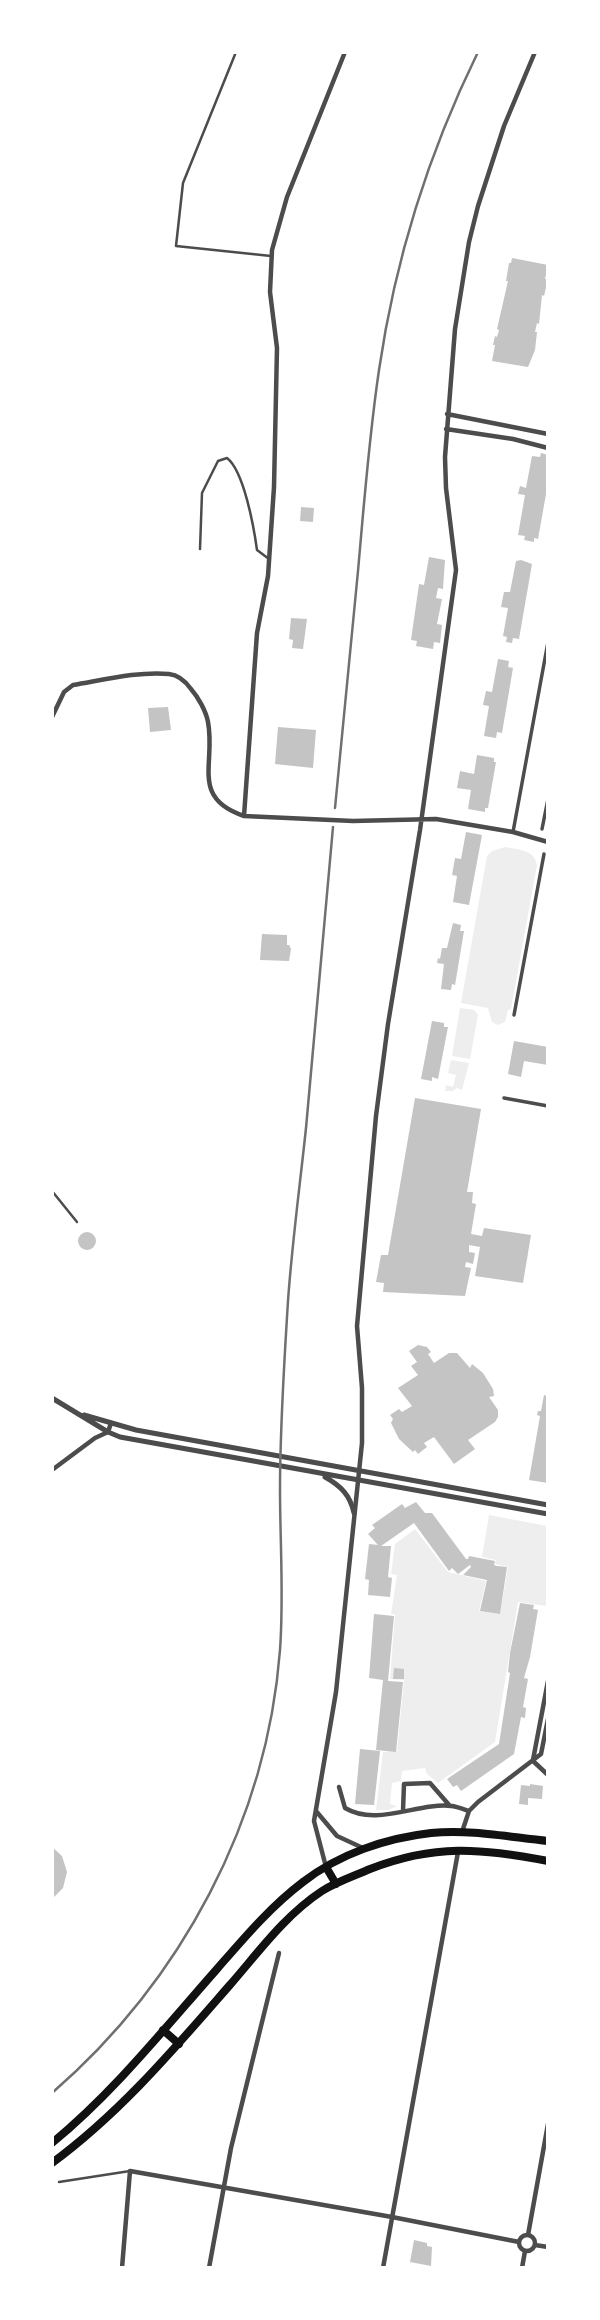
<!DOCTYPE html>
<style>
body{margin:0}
#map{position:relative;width:600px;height:2320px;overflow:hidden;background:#fff;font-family:"Exo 2",sans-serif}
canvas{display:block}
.frame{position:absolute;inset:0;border:54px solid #fff;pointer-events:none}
</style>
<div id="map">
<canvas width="600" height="2320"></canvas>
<div class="frame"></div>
</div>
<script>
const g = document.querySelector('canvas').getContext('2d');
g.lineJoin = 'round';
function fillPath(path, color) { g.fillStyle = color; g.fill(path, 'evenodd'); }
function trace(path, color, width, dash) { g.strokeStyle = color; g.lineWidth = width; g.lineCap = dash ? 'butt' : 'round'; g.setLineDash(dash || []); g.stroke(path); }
const green = new Path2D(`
 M505,847C519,850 534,849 537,865L511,1009L508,1010L505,1022L498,1025L492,1022L488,1008L461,1003L487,856L492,851Z
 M460,1008L474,1010L478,1015L470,1059L452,1056Z
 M451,1060L469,1063L462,1090L457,1088L453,1091H445L446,1085L453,1087L456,1075L448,1073Z
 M489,1515L547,1526V1606L518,1602L495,1742L438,1783L427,1774L425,1768L402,1771L401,1781L392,1783L390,1804L397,1806L388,1810H376L383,1752L397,1751L404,1680L390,1679L395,1614H391L397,1575L391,1574L395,1544L415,1529L448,1572L486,1581L479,1611L500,1614L508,1567L495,1564L496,1560L482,1557Z`);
const building = new Path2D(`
 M512,258L548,265L545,279H548L544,296L542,295L539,324L537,323L535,332H537L535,350L528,367L492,361L495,345H493L495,336L497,337L499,330L497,329L508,281H506L509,263H511Z
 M541,453L548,455V483L538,539L534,538V542L524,540L525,536L518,535L525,495L518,494L520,486L526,488L532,456L540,457Z
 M301,507L314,508L313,522L300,521Z
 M429,557L445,560L443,589L438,588L436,598L442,599L437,624L442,625L440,643L434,642L433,649L416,646L417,641L411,640L419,584L424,585Z
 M521,560L532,564L519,639L513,638L512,643L506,642L507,637L503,636L508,608L501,607L504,592H510L516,561Z
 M291,618L307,619L303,649L292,648L293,640L289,639Z
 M498,659L509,661L508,667L513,668L502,733L497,732L496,738L484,736L489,706L483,705L486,691L492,692Z
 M168,707L171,730L150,732L148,708Z
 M278,727L316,730L313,768L275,764Z
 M477,755L494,758V762H496L488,808H485V812L468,809L471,790L457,788L460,771L474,774Z
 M466,832L482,835L469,905L453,902L457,876L452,875L455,858L461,859Z
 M453,923L461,925L460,931H464L455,985L452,984L451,990L441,989L444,964L437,963L438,958L440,959L442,948H447Z
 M262,934L287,935V945H289L291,949L289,961L260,960Z
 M432,1021L444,1023V1027H448L438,1079L432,1077V1081L421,1079Z
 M514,1041L548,1047V1065L524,1061L521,1077L508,1074Z
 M415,1098L481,1109L467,1192H473L472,1203L476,1204L471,1234L482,1236L484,1228L531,1235L523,1283L475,1276L480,1247L469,1245V1252L475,1253L473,1264L466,1262L465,1267L471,1268L465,1296L383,1292L384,1283L376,1282L381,1255H388Z
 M78 1241a9 9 0 1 1 18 0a9 9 0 1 1-18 0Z
 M418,1345L427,1347L431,1352L428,1354L434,1363L449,1353H457L470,1368L472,1364L483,1373L493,1389L494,1396L489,1397L498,1410V1417L495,1422L468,1440L475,1449L454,1464L434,1437L424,1443L427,1447L418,1454L415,1450L413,1452L399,1439L391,1423L393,1419L390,1415L399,1409L402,1412L412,1406L398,1388L418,1375L411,1366L417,1362L409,1351Z
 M544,1395L548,1396V1483L529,1480L540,1416L537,1415L538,1411H541Z
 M416,1502L425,1513H432L466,1559H468L469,1556L495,1561L494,1565L497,1566L507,1567L500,1614L480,1611L487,1580L463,1575L471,1567L470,1565L458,1574L452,1568L449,1571L414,1523L381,1546H391L388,1577L392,1578L390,1597L368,1595L369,1580L365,1579L369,1544L378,1545L368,1534L375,1528L372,1525L402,1504L405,1508Z
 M520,1603L534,1605L533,1609L538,1610L530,1657L524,1678L528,1679L523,1707L526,1708L525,1718L521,1717L514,1754L461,1791L457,1785L453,1787L447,1779L499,1744L510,1673L508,1672L510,1653Z
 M374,1614L394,1616L388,1681L403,1682L396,1752L376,1750L383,1680L369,1678Z
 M394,1668L404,1669V1679H393Z
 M360,1749L380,1751L374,1805L355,1804Z
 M530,1784L543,1786L542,1799L528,1798V1805L519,1804L521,1785L530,1786Z
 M52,1847L62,1856L67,1872L63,1888L52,1899Z
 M414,2240L427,2243V2246L432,2247L431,2266L410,2262Z`);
const service = new Path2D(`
 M236,52L183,183L176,246L271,256
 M200,549L202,493L218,461L227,458C244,471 254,528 257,550L269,559
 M52,1191L77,1222
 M59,2182L130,2171`);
const pedestrian = new Path2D(`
 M542,829L548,799
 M513,832L548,642
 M514,1015L544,854
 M504,1098L548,1106`);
const minor = new Path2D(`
 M447,414L548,434
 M446,429L513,439L548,448
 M52,717L64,692L73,685C103,680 139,671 169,674C179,675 186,682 191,689C198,697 206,711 208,722C216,763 190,798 244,816L353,821L436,819L513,832L548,842
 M244,816L257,633L268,576L274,487L277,348L270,292L272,250L287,197L345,52
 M52,1470L95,1438L108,1432L111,1423
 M533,1760L548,1681
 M533,1761L548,1775
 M339,1787L345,1808C377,1827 418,1802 452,1806C458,1807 463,1809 469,1811
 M316,1811L337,1836L363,1848
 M403,1811L404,1784L430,1783L450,1806
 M462,1832L469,1811L478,1802L541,1754L548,1719
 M326,1867L314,1821L336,1692L362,1443V1388L357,1326L376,1116L388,1024L420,830L456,570L446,488L445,457L455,329L469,242L478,206L504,126L535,52
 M519 2243a8 8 0 1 1 16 0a8 8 0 1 1-16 0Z
 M528,2235L548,2124
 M535,2245L548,2247
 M122,2268L130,2171L392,2217L519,2242
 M209,2268L231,2148L279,1953
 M383,2268L458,1852
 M522,2268L525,2251`);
const tertiary = new Path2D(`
 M52,1398L108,1432L120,1437L548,1514
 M84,1415L136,1430L548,1505
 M325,1477C341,1486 350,1495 354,1513`);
const trunk = new Path2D(`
 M326,1867L336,1884
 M163,2030L179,2044
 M52,2143C114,2092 164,2029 217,1969C244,1938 270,1907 303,1882C339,1854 386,1838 431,1833C469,1829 509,1837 548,1841
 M52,2163C120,2113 174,2049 229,1986C258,1953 284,1916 322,1891C336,1882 354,1876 370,1869C434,1844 481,1848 548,1861`);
const rail = new Path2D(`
 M335,808C342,729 350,650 358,571C364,504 369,437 379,370C395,260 429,152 478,52
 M52,2093C181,1981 267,1821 280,1650C284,1597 280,1543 280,1489C280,1427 284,1364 288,1301C292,1243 300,1185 306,1128C315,1027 324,927 333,827`);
fillPath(green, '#eee');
fillPath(building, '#c4c4c4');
trace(service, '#4c4c4c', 2.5);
trace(pedestrian, '#4c4c4c', 3.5);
trace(minor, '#4c4c4c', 4.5);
trace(tertiary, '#4c4c4c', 5);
trace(trunk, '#111', 8);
trace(rail, '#707070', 2.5);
</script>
